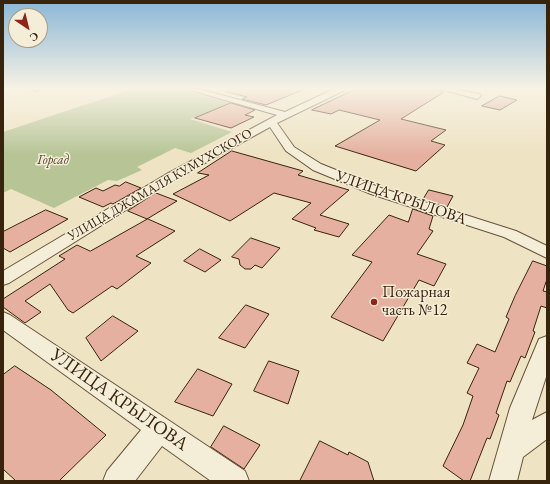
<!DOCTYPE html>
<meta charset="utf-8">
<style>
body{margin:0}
#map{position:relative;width:550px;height:484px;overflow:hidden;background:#eee3c3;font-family:"EB Garamond",serif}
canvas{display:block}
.frame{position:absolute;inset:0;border:4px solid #38230c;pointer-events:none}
.north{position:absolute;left:8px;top:8px;width:40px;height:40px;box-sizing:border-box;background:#f4edd8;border:1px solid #a99c86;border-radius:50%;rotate:145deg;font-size:11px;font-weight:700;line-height:16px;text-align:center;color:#38230c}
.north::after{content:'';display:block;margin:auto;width:14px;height:18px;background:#8f2418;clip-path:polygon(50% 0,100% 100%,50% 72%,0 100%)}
</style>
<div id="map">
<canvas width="550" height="484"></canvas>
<div class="frame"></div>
<div class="north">С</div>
</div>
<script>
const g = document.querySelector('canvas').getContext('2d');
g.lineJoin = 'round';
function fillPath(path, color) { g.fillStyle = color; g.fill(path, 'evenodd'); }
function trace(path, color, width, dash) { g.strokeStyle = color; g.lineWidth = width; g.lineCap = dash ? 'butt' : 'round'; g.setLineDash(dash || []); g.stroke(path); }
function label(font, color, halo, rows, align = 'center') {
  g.font = font + ' "EB Garamond",serif'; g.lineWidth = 3; g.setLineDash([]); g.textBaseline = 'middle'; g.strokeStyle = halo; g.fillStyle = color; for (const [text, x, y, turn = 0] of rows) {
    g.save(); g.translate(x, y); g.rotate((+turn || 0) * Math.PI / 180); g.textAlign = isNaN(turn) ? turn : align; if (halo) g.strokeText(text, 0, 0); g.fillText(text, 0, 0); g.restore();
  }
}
const green = new Path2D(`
 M135,88H176L230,103L190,119L232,132L191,153L175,148L137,167L142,170L117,181L108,180L54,208L11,189L3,193V132Z`);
const building = new Path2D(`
 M228,88H307L266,105L242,99L247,97L227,92Z
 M358,88H426L444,92L401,119L446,130L431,141L445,145L416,171L335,146L380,120L339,110L331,114L312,110Z
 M500,96L517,100L500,110L482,106Z
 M231,103L255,110L245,115L254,117L231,128L195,118Z
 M232,151L303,171L298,175L349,190L320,215L349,224L339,237L314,230L316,228L292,219L311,203L274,193L230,221L173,194L209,175L198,173Z
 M126,182L141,188L113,204L111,203L103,207L79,197L96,188L103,191L115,185L119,186Z
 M429,190L453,196L447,207L423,200Z
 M156,193L177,201L147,219L128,211Z
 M413,209L433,216L429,229L433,231L417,254L446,264L434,286L419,280L383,341L331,317L372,262L352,255L389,215L408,222Z
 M46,210L68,219L10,252L3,248V232Z
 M148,219L175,231L136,256L151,263L117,289L112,286L73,313L68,310L50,284L25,301L41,312L25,323L3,307V299L65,259L59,256L77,245L90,251Z
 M251,238L280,248L262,268L255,265L251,269H245L240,265L239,259L232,257Z
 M200,249L221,260L205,272L184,261Z
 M533,261L547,266V279L543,291L547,292V308L541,306L533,331L535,332L525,358L521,356L510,382L507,381L496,413L499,415L490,439L487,438L470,481H464L443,466L463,425L473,396L467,393L479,368L467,363L477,344L495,352L509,319L506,317L515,296Z
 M246,305L269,314L245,348L219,338Z
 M113,316L138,331L101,361L86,338Z
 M269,361L299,371L288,404L254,391Z
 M15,366L51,390L106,435L59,481H16L3,469V375Z
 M198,369L232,384L213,416L175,402Z
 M224,426L260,445L244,469L211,447Z
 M320,441L348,455L349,452L368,462L374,481H300Z`);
const service = new Path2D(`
 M31,88H35L39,90L37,91Z`);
const minor = new Path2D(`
 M183,88H195L285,112L336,88H346L345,90L277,123L294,147L321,164L381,188L516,231L547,246V258L504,237L371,194L313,170L286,151L270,127L174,180L9,283L3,285V271L165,175L277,115Z
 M437,88H450L480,94L481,96L477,99Z
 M3,312L10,315L245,471L249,481H211L162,446L135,481H103L107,471L141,430L3,330Z
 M547,336V374L532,420L547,412V439L523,457L517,481H489L510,408L539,339Z`);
const markers = [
 [374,302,4,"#8f2418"]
];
const farParknames = [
 ["Горсад",53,160]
];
const farStreetnames = [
 ["УЛИЦА ДЖАМАЛЯ КУМУХСКОГО",160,185,-30]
];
const streetNames = [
 ["УЛИЦА КРЫЛОВА",401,198,19]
];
const poiNames = [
 ["Пожарная",382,293],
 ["часть №12",382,311]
];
const nearStreetnames = [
 ["УЛИЦА КРЫЛОВА",119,400,35]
];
fillPath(green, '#b6c496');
fillPath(building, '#e5b09f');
trace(building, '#38230c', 1);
trace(service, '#66533a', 2);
trace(minor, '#66533a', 2);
fillPath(service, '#f4edd8');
fillPath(minor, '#f4edd8');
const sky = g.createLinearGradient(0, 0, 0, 155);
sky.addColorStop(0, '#8ab7d7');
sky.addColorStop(0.57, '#f7f2e4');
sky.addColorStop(1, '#f7f2e400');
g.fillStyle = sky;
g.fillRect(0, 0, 550, 155);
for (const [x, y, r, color] of markers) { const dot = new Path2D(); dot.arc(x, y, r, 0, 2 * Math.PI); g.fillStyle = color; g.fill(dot); trace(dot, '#f4edd8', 1.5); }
label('italic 13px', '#584b2e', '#f4edd8', farParknames);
label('13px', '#38230c', '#f4edd8', farStreetnames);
label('16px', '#38230c', '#f4edd8', streetNames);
label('16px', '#38230c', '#f4edd8', poiNames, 'left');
label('19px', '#38230c', '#f4edd8', nearStreetnames);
</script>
